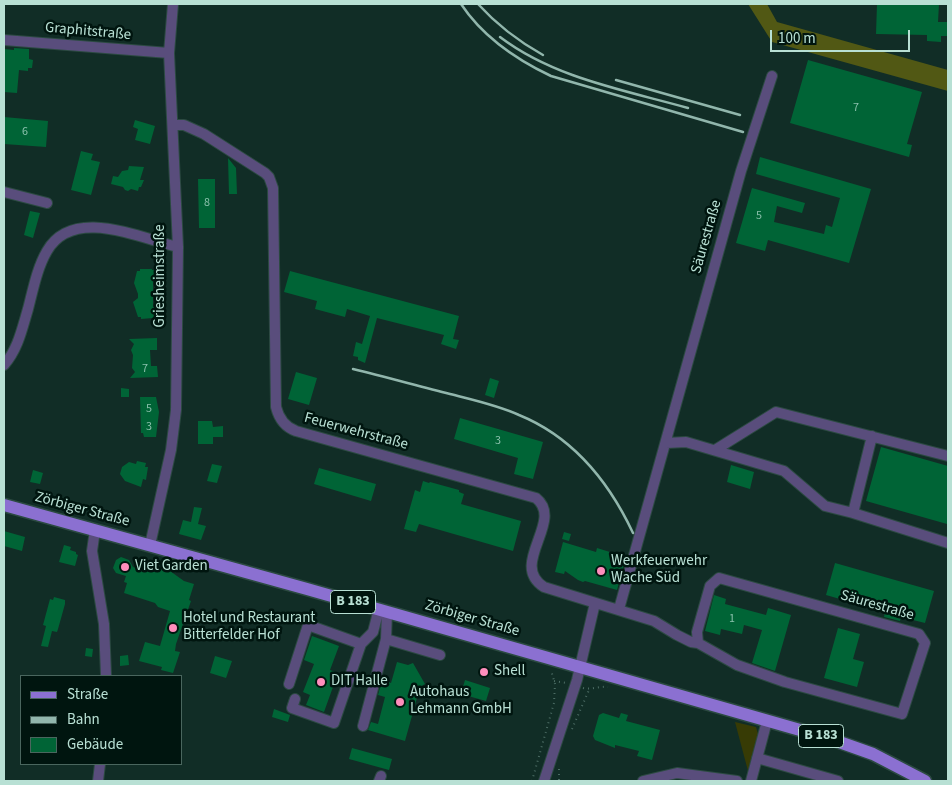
<!DOCTYPE html>
<meta charset="utf-8">
<style>
body{margin:0}
#map{position:relative;width:952px;height:785px;overflow:hidden;background:#112d26;font-family:"Source Sans 3",sans-serif}
canvas{display:block}
.frame{position:absolute;inset:0;border:5px solid #b8e0d4;pointer-events:none}
.legend{position:absolute;left:20px;top:675px;width:162px;height:90px;box-sizing:border-box;background:#00150f;border:1px solid #4a665e;margin:0;padding:6px 9px;list-style:none;font-size:15px;color:#b8e0d4}
.legend li{display:flex;align-items:center;gap:10px;height:25px}
.legend b{width:25px;border:1px solid #4a665e}
.scale{position:absolute;left:770px;top:30px;width:140px;height:22px;box-sizing:border-box;border:2px solid #b8e0d4;border-top:0;padding-left:6px;font-size:15px;line-height:18px;white-space:nowrap;color:#b8e0d4;-webkit-text-stroke:4px #00150f;paint-order:stroke}
</style>
<div id="map">
<canvas width="952" height="785"></canvas>
<div class="frame"></div>
<ul class="legend">
<li><b style="height:6px;background:#8b70d1"></b>Straße</li>
<li><b style="height:6px;background:#91b6ac"></b>Bahn</li>
<li><b style="height:14px;background:#006436"></b>Gebäude</li>
</ul>
<div class="scale">100 m</div>
</div>
<script>
const g = document.querySelector('canvas').getContext('2d');
g.lineJoin = 'round';
function fillPath(path, color) { g.fillStyle = color; g.fill(path, 'evenodd'); }
function trace(path, color, width, dash) { g.strokeStyle = color; g.lineWidth = width; g.lineCap = dash ? 'butt' : 'round'; g.setLineDash(dash || []); g.stroke(path); }
function label(font, color, halo, rows, align = 'center') {
  g.font = font + ' "Source Sans 3",sans-serif'; g.lineWidth = 5; g.setLineDash([]); g.textBaseline = 'middle'; g.strokeStyle = halo; g.fillStyle = color; for (const [text, x, y, turn = 0] of rows) {
    g.save(); g.translate(x, y); g.rotate((+turn || 0) * Math.PI / 180); g.textAlign = isNaN(turn) ? turn : align; if (halo) g.strokeText(text, 0, 0); g.fillText(text, 0, 0); g.restore();
  }
}
const green = new Path2D(`
 M735,722L756,727L759,737L748,771Z`);
const forest = new Path2D(`
 M748,4H767L777,22L948,70V91L772,42Z`);
const building = new Path2D(`
 M877,4H939L938,22H948V36H941V42L927,41V35L876,34Z
 M14,48L29,49V59L33,60L32,68H28V71L19,70L17,93L4,92V49L14,50Z
 M808,60L922,92L907,144L912,145L909,157L790,123Z
 M4,117L48,121L46,147L4,144Z
 M135,120L155,126L150,144L135,140L138,129L133,127Z
 M81,151L93,154L91,160L100,162L91,195L71,190Z
 M760,157L871,189L849,263L768,240L765,251L736,243L752,188L805,203L802,213L777,206L774,222L824,234L826,225L832,227L840,198L756,174Z
 M228,158L236,168L237,194H229Z
 M129,166L144,167L140,180H144L141,187H139L138,191L131,189L128,191L125,190L123,187L111,184L113,176L118,177L122,171L128,170Z
 M198,179H215V228H199Z
 M30,211L40,213L33,238L24,235Z
 M140,269H152V270H156V279L153,280V307H156L157,317H153V318L141,319V317H138L133,302L138,298V294L134,283L137,271H140Z
 M290,271L459,316L453,339L459,340L456,349L441,344L444,335L377,318L365,363L358,360V357L353,356L356,342L362,344L370,316L347,309L345,317L315,309L317,301L284,292Z
 M157,338V350H150L151,366H157L158,377L130,378L135,372L132,368L133,355L131,350L134,344L129,339Z
 M296,372L317,378L309,405L288,399Z
 M490,378L499,381L494,398L485,395Z
 M121,388L129,389V397H121Z
 M140,397H156L159,412L156,437H144L143,433H141Z
 M460,418L543,442L533,479L514,474L518,458L454,439Z
 M198,421H212L213,427L223,426V437H213V444H198Z
 M881,447L948,466V519L947,524L866,501Z
 M137,461L146,463L145,467H148L146,480L143,479L141,487L125,481L120,474L122,467L129,462L136,464Z
 M212,464L222,466L217,483L207,481Z
 M731,465L754,472L750,489L727,482Z
 M319,468L376,484L371,501L314,484Z
 M33,470L43,473L40,484L30,482Z
 M423,481L429,483L430,482L459,490V492L464,494L461,504L521,521L513,551L419,524L416,532L404,529L415,490L420,492Z
 M194,507L202,508L198,524L206,526L201,540L179,534L183,520L191,522Z
 M4,531L25,537L22,551L4,546Z
 M564,532L571,534L569,541L562,539Z
 M563,542L596,552L597,548L626,557L617,590L585,581L583,582L578,580L565,571L564,574L555,572Z
 M64,545L71,547L70,550L76,552V554L78,555L75,566L59,562Z
 M121,557L129,560L133,567L153,572L162,569L170,571L184,581L194,584L189,600L191,601L176,644L175,651L180,652L173,673L161,670L162,667L139,661L145,642L160,646L170,611L158,607L155,603L124,593L127,583L124,582L126,576L116,573L113,568L116,560Z
 M835,563L934,591L925,623L901,617L900,621L884,617L885,612L826,595Z
 M714,595L726,599L725,604L766,615L768,608L791,615L775,671L752,663L762,630L744,625L742,634L721,629L720,635L705,631Z
 M54,597L65,600V604L58,629L57,632L52,631L48,647L41,646L46,626L43,625L50,599L53,600Z
 M838,628L860,634L853,659L864,662L857,687L824,678Z
 M312,636L339,646L330,670L338,673L324,712L306,705L310,695L303,692L314,664L304,660Z
 M86,648L93,649L92,657L85,656Z
 M128,655L129,665L120,666V656Z
 M215,656L232,661L226,678L210,673Z
 M397,662L408,665L413,663L425,684L420,687L405,741L368,730L371,722L378,724L385,697L378,695L382,680L391,683Z
 M465,680L490,688L486,701L461,694Z
 M274,709L290,715L288,722L272,717Z
 M603,713L619,718L621,713L628,715L626,721L660,730L652,760L637,756L639,751L615,745V748L595,740L593,736L599,715Z
 M352,748L392,759L389,770L349,759Z`);
const path = new Path2D(`
 M554,681L567,683
 M583,688C591,690 599,686 608,687
 M572,729L589,690
 M559,769V781
 M532,781L554,703L555,684L551,670`);
const minor = new Path2D(`
 M4,40L169,53
 M173,125H184L204,134L265,173L269,177L273,188L276,407C279,419 285,427 296,431L536,498C565,521 508,564 544,587L654,621L677,635L691,642L698,643L737,665L785,682L902,714L925,643L919,634L719,578L710,586L697,632L698,643
 M4,192L47,203
 M4,365C18,349 22,329 28,309C33,290 37,268 47,251C73,206 139,238 178,247
 M666,443L686,442L784,471L825,506L853,513L948,543
 M715,450L776,412L948,456
 M853,513L872,436
 M95,530L92,551L104,624L106,675
 M150,545L171,450L176,410L178,247L169,53L173,4
 M619,609L741,171L772,76
 M386,639L440,655
 M289,684L308,625L361,644
 M295,699L292,708L334,723L361,644L373,632L379,609
 M363,726L386,639L387,612
 M757,758L838,781
 M98,781L100,764
 M379,781L381,776
 M544,781L577,680L595,603
 M643,781L677,773L737,781
 M751,781L767,721`);
const major = new Path2D(`
 M4,505L307,589L828,738L873,754L925,781`);
const rail = new Path2D(`
 M461,4C483,37 515,59 551,76L743,132
 M478,4C497,25 518,41 543,55
 M500,37C554,78 624,90 688,108
 M616,80L740,115
 M353,369C386,377 418,386 450,394C473,400 497,405 519,415C573,437 609,482 633,533`);
const markers = [
 [125,567,5,"#fe8ebc"],
 [601,571,5,"#fe8ebc"],
 [173,628,5,"#fe8ebc"],
 [484,672,5,"#fe8ebc"],
 [321,682,5,"#fe8ebc"],
 [400,702,5,"#fe8ebc"]
];
const numberNames = [
 ["7",856,108],
 ["6",25,132],
 ["8",207,203],
 ["5",759,216],
 ["7",145,369],
 ["5",149,409],
 ["3",149,427],
 ["3",498,441],
 ["1",732,619]
];
const shields = [
 [353,602,45],
 [821,736,45]
];
const shieldNames = [
 ["B 183",353,602],
 ["B 183",821,736]
];
const streetNames = [
 ["Graphitstraße",88,32,5],
 ["Säurestraße",707,237,-74],
 ["Griesheimstraße",161,276,-90],
 ["Feuerwehrstraße",356,432,15],
 ["Zörbiger Straße",82,510,15],
 ["Säurestraße",877,606,16],
 ["Zörbiger Straße",472,619,16]
];
const poiNames = [
 ["Werkfeuerwehr",611,562],
 ["Wache Süd",611,579],
 ["Viet Garden",135,567],
 ["Hotel und Restaurant",183,619],
 ["Bitterfelder Hof",183,636],
 ["Shell",494,672],
 ["DIT Halle",331,682],
 ["Autohaus",410,693],
 ["Lehmann GmbH",410,710]
];
fillPath(green, '#373b05');
fillPath(forest, '#515814');
fillPath(building, '#006436');
trace(minor, '#2c4a42', 12);
trace(major, '#2c4a42', 15);
trace(path, '#4b6b63', 2, [1, 4]);
trace(minor, '#594d7c', 10);
trace(major, '#8b70d1', 12);
trace(rail, '#91b6ac', 2.5);
for (const [x, y, r, color] of markers) { const dot = new Path2D(); dot.arc(x, y, r, 0, 2 * Math.PI); g.fillStyle = color; g.fill(dot); trace(dot, '#00150f', 2); }
label('12px', '#8ac1ac', null, numberNames);
for (const [x, y, w] of shields) { const box = new Path2D(); box.roundRect(x - w / 2, y - 11.5, w, 23, 4); g.fillStyle = '#00150f'; g.fill(box); trace(box, '#b8e0d4', 1); }
label('bold 14px', '#b8e0d4', null, shieldNames);
label('15px', '#b8e0d4', '#00150f', streetNames);
label('15px', '#b8e0d4', '#00150f', poiNames, 'left');
</script>
